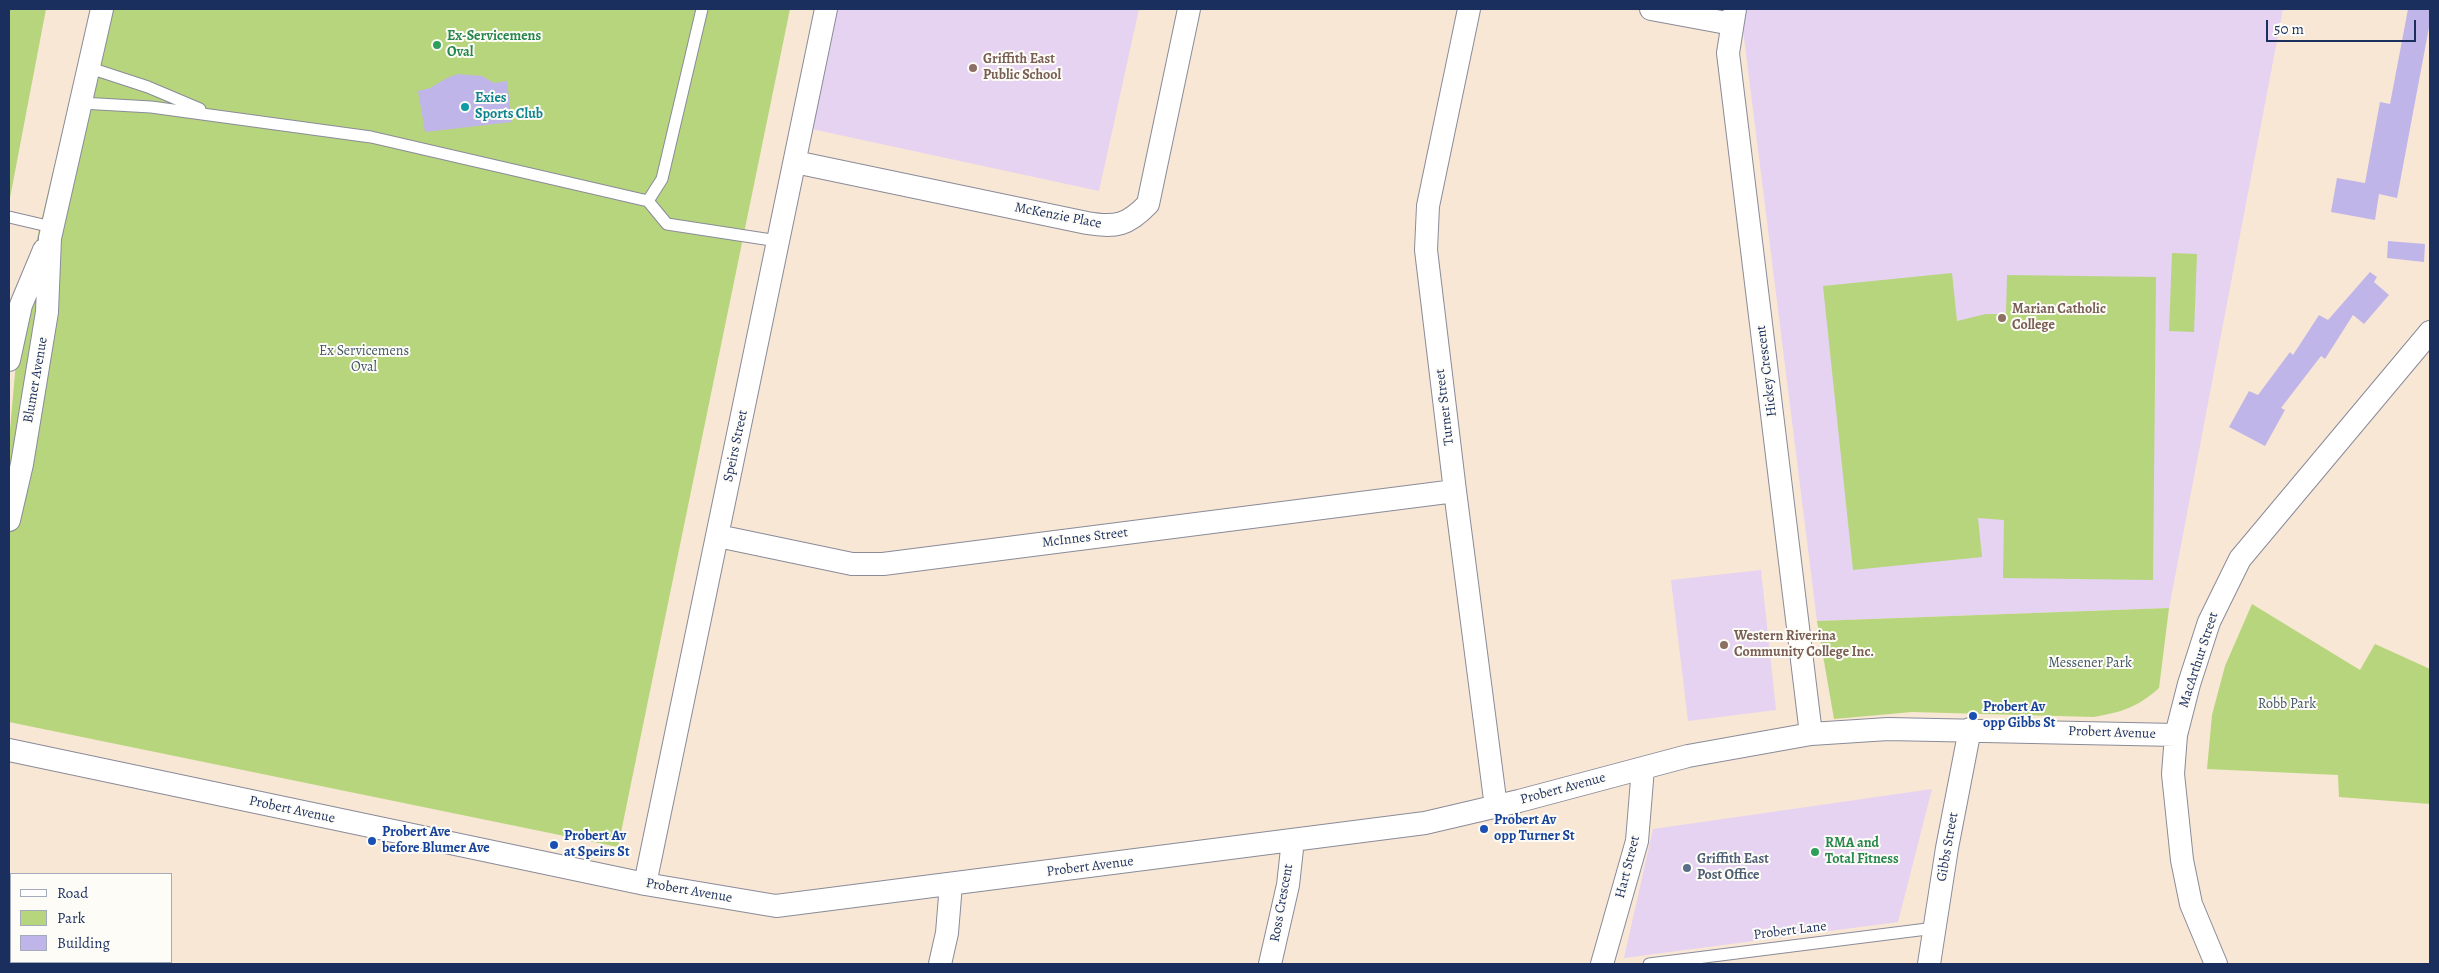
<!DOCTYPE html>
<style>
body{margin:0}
#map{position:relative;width:2439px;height:973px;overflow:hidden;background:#f8e7d4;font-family:Alegreya,serif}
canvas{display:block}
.frame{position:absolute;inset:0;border:10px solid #1b2f5e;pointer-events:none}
.legend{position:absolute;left:10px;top:873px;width:162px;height:90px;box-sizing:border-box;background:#fdfcf7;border:1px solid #a3aaba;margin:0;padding:6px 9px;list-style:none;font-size:15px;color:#1b2f5e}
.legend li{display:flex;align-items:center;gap:10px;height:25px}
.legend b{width:25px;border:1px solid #a3aaba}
.scale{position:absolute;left:2266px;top:20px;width:150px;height:22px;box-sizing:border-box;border:2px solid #1b2f5e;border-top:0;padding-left:6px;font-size:15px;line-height:18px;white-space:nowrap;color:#1b2f5e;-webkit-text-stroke:4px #fdfcf7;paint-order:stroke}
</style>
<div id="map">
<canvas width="2439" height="973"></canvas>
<div class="frame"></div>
<ul class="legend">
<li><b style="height:6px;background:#fff"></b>Road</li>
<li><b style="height:14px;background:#b7d57c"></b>Park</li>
<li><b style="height:14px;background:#c0b5e9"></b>Building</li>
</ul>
<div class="scale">50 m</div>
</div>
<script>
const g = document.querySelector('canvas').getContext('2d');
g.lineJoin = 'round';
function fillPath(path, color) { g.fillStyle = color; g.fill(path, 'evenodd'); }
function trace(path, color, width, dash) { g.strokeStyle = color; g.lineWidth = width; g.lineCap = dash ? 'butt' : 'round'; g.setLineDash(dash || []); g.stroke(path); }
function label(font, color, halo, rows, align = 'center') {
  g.font = font + ' Alegreya,serif'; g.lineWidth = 4; g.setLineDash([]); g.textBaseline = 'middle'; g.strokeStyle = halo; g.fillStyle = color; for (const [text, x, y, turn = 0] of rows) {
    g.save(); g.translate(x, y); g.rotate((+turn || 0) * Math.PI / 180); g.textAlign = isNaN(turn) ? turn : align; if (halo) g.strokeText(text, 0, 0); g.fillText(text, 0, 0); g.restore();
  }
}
const built = new Path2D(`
 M834,9H1139L1099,191L807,128Z
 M1746,9H2283L2169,608L1817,621L1742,22Z
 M1761,570L1776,710L1688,721L1671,580Z
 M1932,789L1898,922L1624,958L1653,829Z`);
const green = new Path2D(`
 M9,9H46L9,203Z
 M92,9H790L618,847L9,722V441L21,305Z
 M2172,253L2197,254L2194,332L2169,331Z
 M1952,273L1957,321L1986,314H2006L2007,275L2156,277L2153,580L2003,578L2004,520L1978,518L1982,557L1853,570L1823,286Z
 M2252,604L2360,670L2375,644L2430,669V804L2339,797L2338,775L2207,769L2212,715L2225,666Z
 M2169,608L2159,688C2138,707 2122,712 2094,717L1912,712L1834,719L1817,621Z`);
const building = new Path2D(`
 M2408,9H2430V22L2397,198L2379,194L2375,220L2331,212L2337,178L2365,183L2380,102L2390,104Z
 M458,74L482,76L494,83L507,81L512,122L425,132L418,91L430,88L447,78Z
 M2388,241L2425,244L2424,262L2387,258Z
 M2370,272L2377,277L2374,282L2389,295L2364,324L2353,315L2325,359L2321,356L2281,408L2285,410L2265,446L2229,427L2249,391L2258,395L2290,352L2293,355L2319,315L2328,320Z`);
const lane = new Path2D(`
 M90,68L148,87L200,109
 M81,103L151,107L371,137L648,201L667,224L778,241
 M648,201L662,179L702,9
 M9,217L52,227
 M1649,964L1935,928`);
const street = new Path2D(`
 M1469,9L1428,206L1426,250L1455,491L1496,807
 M1651,9L1732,24
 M1735,9L1728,53L1811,734
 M795,162L1087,223C1116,228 1128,225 1148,204L1189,9
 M9,360L21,305L44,250
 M9,520L22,464L47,312L50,238L102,9
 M718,536L852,564H883L1455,491
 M9,750L645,884L776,906L1425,823L1519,801L1688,756L1811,734L1888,729L2176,735
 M645,884L826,9
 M940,964L947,933L951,884
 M1270,964L1288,885L1293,840
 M1602,964L1637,841L1643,768
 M1929,964L1947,848L1970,729
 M2216,964L2191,904L2182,860L2173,774L2176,735L2189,684L2209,622L2240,559L2430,332`);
const markers = [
 [437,45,5,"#2e9e5b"],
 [973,68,5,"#8d6e63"],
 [465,107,5,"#0f9aa8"],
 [2002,318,5,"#8d6e63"],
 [1724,645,5,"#8d6e63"],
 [1973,716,5,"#1a4fb4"],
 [1484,829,5,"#1a4fb4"],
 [372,841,5,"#1a4fb4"],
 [554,845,5,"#1a4fb4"],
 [1815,852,5,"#2e9e5b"],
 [1687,868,5,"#5c6f8a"]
];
const leisureNames = [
 ["Ex-Servicemens",447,37],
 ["Oval",447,53],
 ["RMA and",1825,844],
 ["Total Fitness",1825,860]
];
const educationNames = [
 ["Griffith East",983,60],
 ["Public School",983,76],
 ["Marian Catholic",2012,310],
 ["College",2012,326],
 ["Western Riverina",1734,637],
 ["Community College Inc.",1734,653]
];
const cultureNames = [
 ["Exies",475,99],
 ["Sports Club",475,115]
];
const streetNames = [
 ["McKenzie Place",1058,216,11],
 ["Hickey Crescent",1767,371,-97],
 ["Blumer Avenue",36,380,-80],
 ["Turner Street",1445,407,-97],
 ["Speirs Street",736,446,-78],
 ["McInnes Street",1085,538,-7],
 ["MacArthur Street",2199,660,-72],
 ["Probert Avenue",2112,733,2],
 ["Probert Avenue",1563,789,-15],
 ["Probert Avenue",292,810,12],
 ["Gibbs Street",1948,847,-80],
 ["Probert Avenue",1090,867,-7],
 ["Hart Street",1628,867,-76],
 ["Probert Avenue",689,891,10],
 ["Ross Crescent",1282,903,-80],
 ["Probert Lane",1790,931,-7]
];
const parkNames = [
 ["Ex Servicemens",364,352],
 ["Oval",364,368],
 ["Messener Park",2090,664],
 ["Robb Park",2287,705]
];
const transitNames = [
 ["Probert Av",1983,708],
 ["opp Gibbs St",1983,724],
 ["Probert Av",1494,821],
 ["opp Turner St",1494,837],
 ["Probert Ave",382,833],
 ["before Blumer Ave",382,849],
 ["Probert Av",564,837],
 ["at Speirs St",564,853]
];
const serviceNames = [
 ["Griffith East",1697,860],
 ["Post Office",1697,876]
];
fillPath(built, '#e5d3f1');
fillPath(green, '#b7d57c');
fillPath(building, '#c0b5e9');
trace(lane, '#8a8b99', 13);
trace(street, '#8a8b99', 24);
trace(lane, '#fff', 11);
trace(street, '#fff', 22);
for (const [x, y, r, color] of markers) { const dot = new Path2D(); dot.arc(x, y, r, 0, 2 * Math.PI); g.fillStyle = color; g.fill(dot); trace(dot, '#fdfcf7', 2); }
label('bold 14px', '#27864d', '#fdfcf7', leisureNames, 'left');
label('bold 14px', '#785e54', '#fdfcf7', educationNames, 'left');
label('bold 14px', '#0d838f', '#fdfcf7', cultureNames, 'left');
label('14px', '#1b2f5e', '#fdfcf7', streetNames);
label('14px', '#425866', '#fdfcf7', parkNames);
label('bold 14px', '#164399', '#fdfcf7', transitNames, 'left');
label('bold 14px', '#4e5e75', '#fdfcf7', serviceNames, 'left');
</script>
